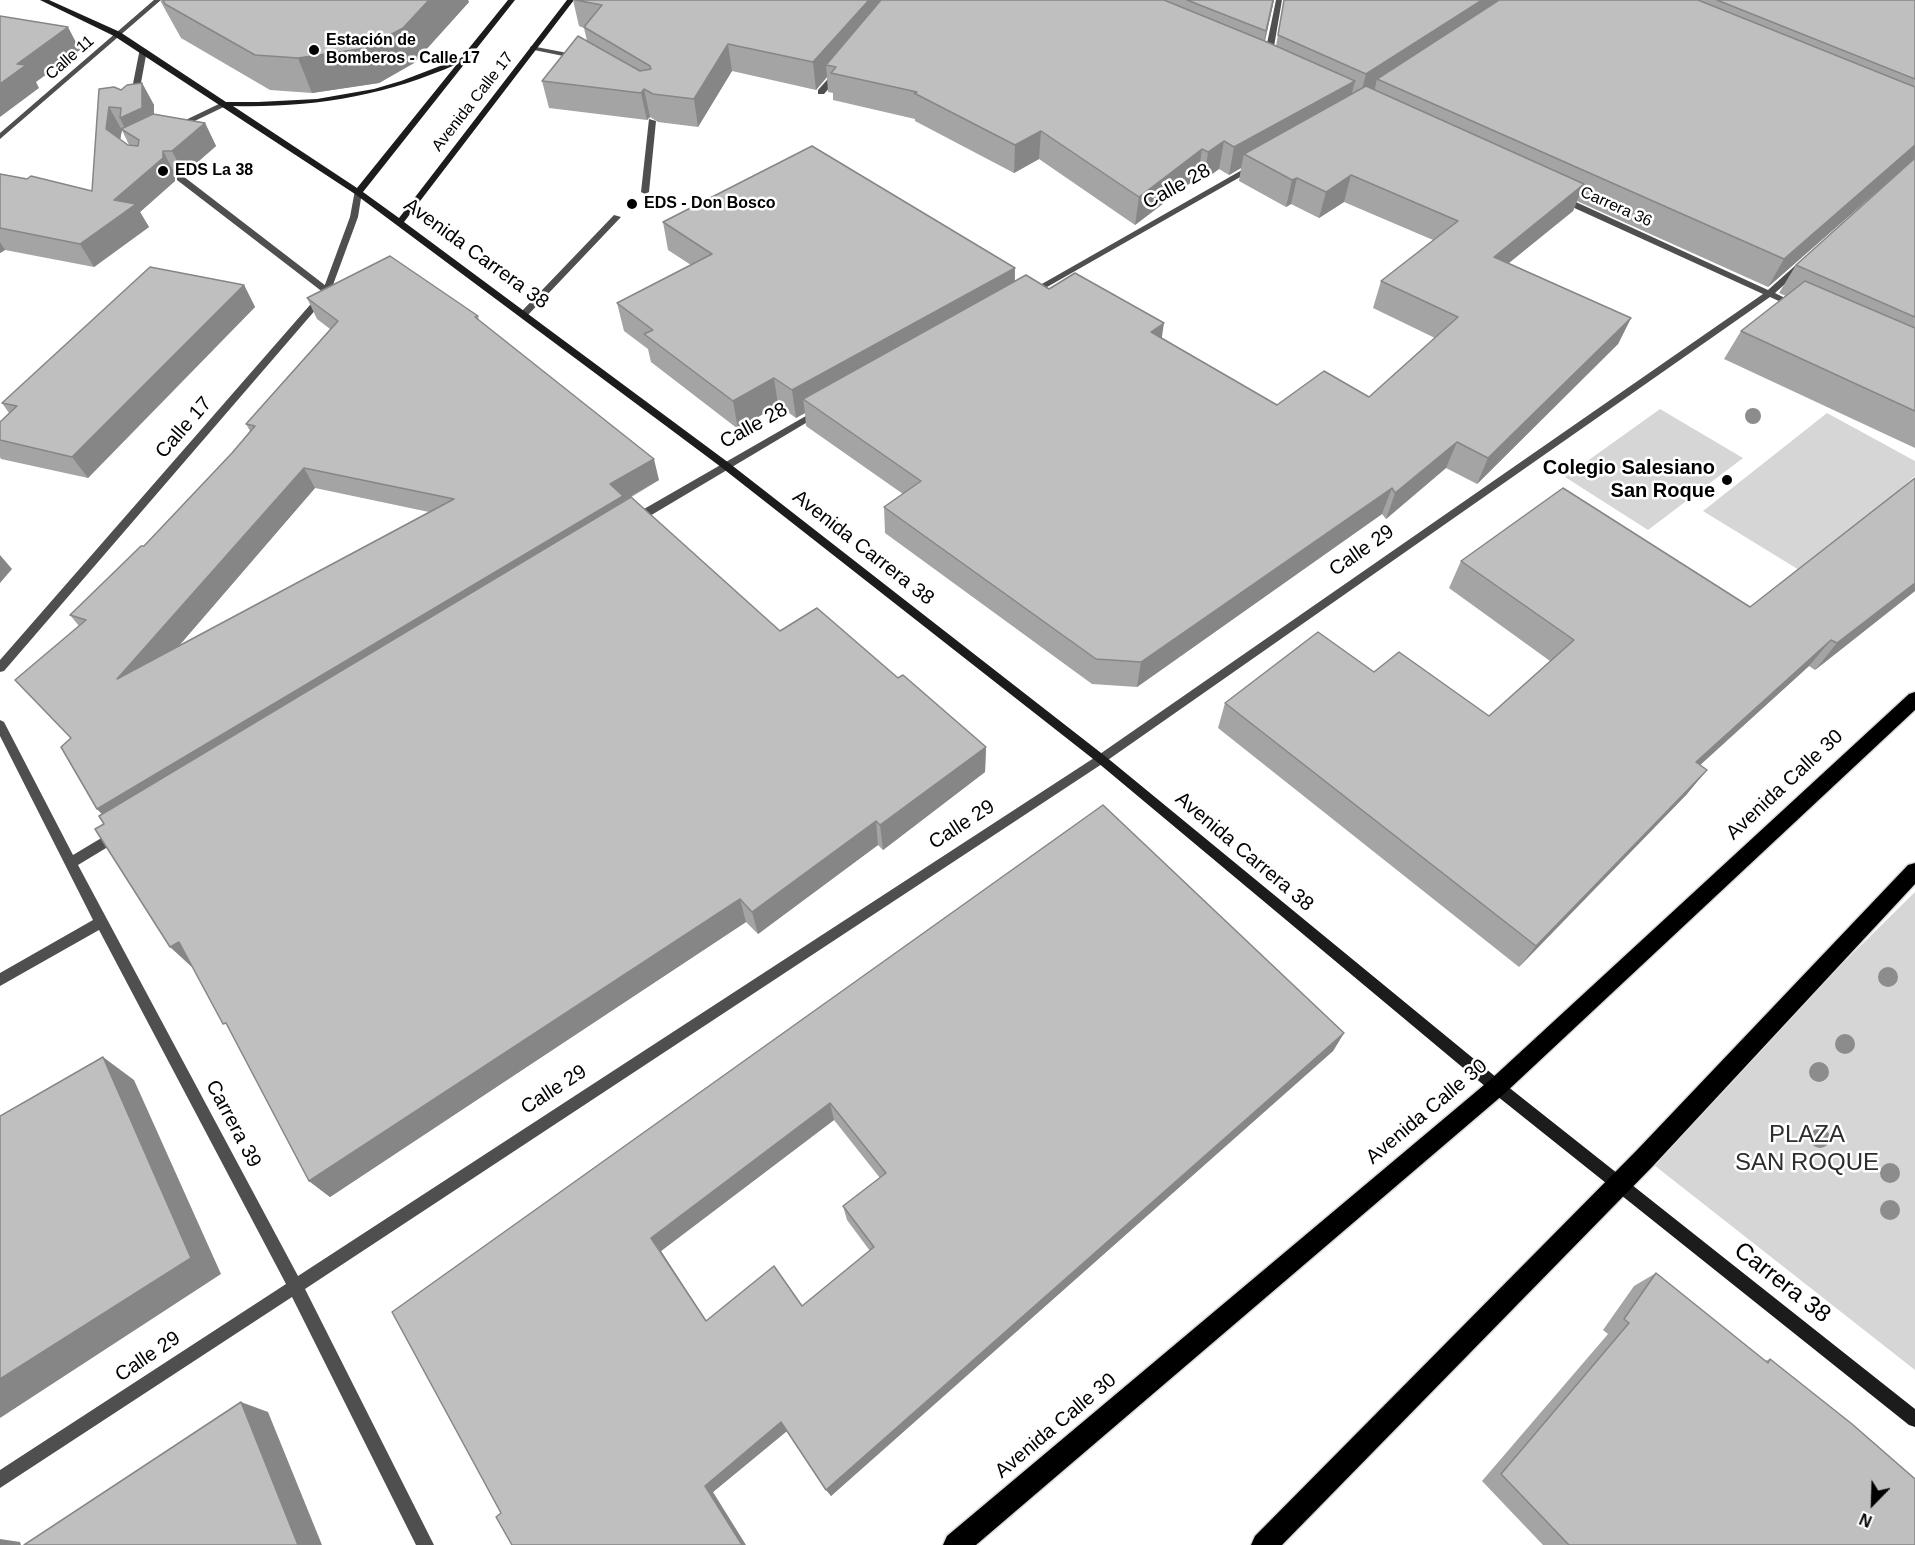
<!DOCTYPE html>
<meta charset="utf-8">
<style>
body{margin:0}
#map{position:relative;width:1915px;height:1545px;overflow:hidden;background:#fff;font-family:Arial,sans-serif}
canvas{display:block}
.north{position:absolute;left:1843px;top:1473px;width:60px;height:60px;-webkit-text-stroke:4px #fff;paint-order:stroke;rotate:203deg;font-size:16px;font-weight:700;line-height:24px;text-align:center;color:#000}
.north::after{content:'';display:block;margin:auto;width:21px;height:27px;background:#000;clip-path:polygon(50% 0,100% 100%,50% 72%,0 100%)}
</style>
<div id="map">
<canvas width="1915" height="1545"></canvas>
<div class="north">N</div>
</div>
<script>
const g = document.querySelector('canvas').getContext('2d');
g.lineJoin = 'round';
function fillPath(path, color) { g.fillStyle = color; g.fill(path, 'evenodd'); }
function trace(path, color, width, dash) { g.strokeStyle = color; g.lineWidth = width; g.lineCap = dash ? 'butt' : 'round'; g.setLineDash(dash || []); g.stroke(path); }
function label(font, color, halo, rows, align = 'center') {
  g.font = font + ' Arial,sans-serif'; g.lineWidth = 5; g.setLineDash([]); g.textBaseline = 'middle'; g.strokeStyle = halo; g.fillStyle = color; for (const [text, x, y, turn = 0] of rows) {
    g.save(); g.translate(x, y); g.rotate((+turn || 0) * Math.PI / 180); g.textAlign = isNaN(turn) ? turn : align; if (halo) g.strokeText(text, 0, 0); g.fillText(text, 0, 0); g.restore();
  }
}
const green = new Path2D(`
 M1660,409L1743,458L1648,530L1565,477Z
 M1827,413L1915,461V476L1804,573L1703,511Z
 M1915,892V1370L1645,1158Z`);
const lane = new Path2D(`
 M531,46L578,55L582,57L578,59L534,50L530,48Z
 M140,48L147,50L138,99L134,101L130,99Z
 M223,102L230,104L178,129L171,127Z
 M649,119L656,121L649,192L645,194L641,192Z
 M177,176H183L330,289V293H324L177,180Z
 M614,215L621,217L527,316H521V312Z`);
const street = new Path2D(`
 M154,0H161L0,139V133Z
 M1276,0H1282L1272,58L1268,60L1264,58Z
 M835,71L842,73L824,94H818V90Z
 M1249,166L1256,168L1033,295L1030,296L1026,293Z
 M355,190L362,192L358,217L330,293L4,671L0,672V660L323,290L350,217Z
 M1559,197H1565L1768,290L1797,264H1803V268L1775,293L1801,306L1797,309L1794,308L1770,297L1105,762L305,1289L434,1545H416L292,1297L0,1488V1470L286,1284L99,930L0,986V973L93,920L0,736V720L4,722L73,855L113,831L117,830L121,831L123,835L121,839L78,865L298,1276L1097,756L1763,294L1559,201Z
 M818,409L821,410V414L638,523H630L629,520L630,517Z`);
const secondary = new Path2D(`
 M40,0H49L120,32L226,102H258L317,99L374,89L401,81L461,58L508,0H515L363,192L399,218L567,0H574L404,222L729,463L1105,756L1502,1082L1915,1409V1427L1909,1425L1492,1092L1097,762L721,467L355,194L114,36ZM457,64L357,188L233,106C311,108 385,96 457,64Z`);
const highway = new Path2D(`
 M1915,692V710L1504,1094L976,1545H943L947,1536L1490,1080L1909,694Z
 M1915,863V884L1653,1166L1282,1545H1251L1255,1536L1637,1150L1908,865Z`);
const trees = [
 [1753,416,8],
 [1888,977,10],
 [1845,1044,10],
 [1819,1072,10],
 [1820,1138,10],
 [1890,1173,10],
 [1890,1210,10]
];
const wall = new Path2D(`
 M160,0H468L469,2L414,63L379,83L312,93L270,90L181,38L167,13Z
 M573,0H1274L1265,41L1276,46L1284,0H1915V448L1724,359L1741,331L1786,296L1779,293L1796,265L1914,159L1768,287L1577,201L1573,211L1509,263L1631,318L1618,344L1477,484L1446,468L1386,519L1382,514L1137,687L1092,684L885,533L884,507L903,494L806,426L805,413L796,418L778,405L738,429L651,362L648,349L624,331L617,303L691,265L668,250L663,222L1015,268V281L1049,289L1161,338L1277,405L1369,397L1435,338L1373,308L1381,281L1433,240L1344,202L1319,218L1291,204L1286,207L1239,181L1241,168L1229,175L1219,169L1204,180L1198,177L1135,225L1039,159L1014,173L915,121V119L833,100V93L828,92L827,77L816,90L732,71L698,127L658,122L650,117L647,120L549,108L542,81L587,41L584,28L579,26Z
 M142,83L154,105V114L205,123L216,146L184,174H175V181L140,212L149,227L94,267L5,250L0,253V174L92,191L99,89L121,90ZM122,130L129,145H128L120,139Z
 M244,285L255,307L88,478L1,459L0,457V422L9,413L2,403Z
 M307,298L478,316L479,320L659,480L625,501L780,631L898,678L986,747L985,772L883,850L878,845L758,934L746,922L330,1197L309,1181L229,1029L194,969L104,824L102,814L97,809L71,738L79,626L70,615L144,546L232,453L250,431L246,424L330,329L317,319ZM315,488L429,512L178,647Z
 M1915,478V591L1815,670L1809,666L1700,765L1687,794L1519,967L1218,728L1225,703L1374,672L1489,716L1550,661L1449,588L1461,561L1750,607Z
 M1103,805L1344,1033L1333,1051L831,1496L787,1431L713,1492L501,1513L392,1312ZM834,1120L880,1178L843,1206L847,1220L870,1251L802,1306L706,1321L661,1251Z
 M1656,1273L1765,1361L1770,1359L1915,1545H1543L1482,1481L1608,1334L1603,1330L1634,1286Z`);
const shadedWall = new Path2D(`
 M429,0H468L469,2L414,63L379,83L312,93L298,58Z
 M869,0H894L826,65L827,77L816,90L813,62Z
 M1273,0H1274L1261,58L1266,31Z
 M1482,0H1515L1377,79L1374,92L1359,101L1366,74Z
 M68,27L80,50L36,82L39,88L0,117V84L17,64Z
 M728,44L732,71L698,127L694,99Z
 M1355,81L1348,108L1244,154L1241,168L1229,175L1234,147Z
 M142,83L154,105V131L127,133L120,118Z
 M644,89L650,117L647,120L641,93Z
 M109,107L122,130L118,152L106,129Z
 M205,123L216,146L184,174L172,151Z
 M1041,131L1039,159L1014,173L1015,145Z
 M1224,141L1219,169L1204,180L1208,152Z
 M1915,145V157L1914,159L1768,287L1784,259Z
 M1202,149L1198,177L1135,225L1139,197Z
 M163,151L175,174V181L140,212L149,227L94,267L80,244L114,200Z
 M1351,175L1344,202L1319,218L1326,192Z
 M1297,178L1291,204L1286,207L1292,180Z
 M1584,184L1573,211L1484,283L1494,257Z
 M0,242L5,250L0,253Z
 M1015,268L1014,296L803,399L805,413L796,418L792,390Z
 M244,285L255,307L88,478L72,457Z
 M1631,318L1618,344L1477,484L1488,458Z
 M1164,323L1160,350L1151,332Z
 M774,378L778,405L738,429L733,401Z
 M1457,442L1446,468L1386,519L1395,493Z
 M654,459L659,480L624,500L629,516L115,827L97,809L610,484Z
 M304,468L315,488L133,699L117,679Z
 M1392,488L1382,514L1137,687L1141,662Z
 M0,555L12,569L0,583Z
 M1915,583V591L1815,670L1837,643Z
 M1831,640L1809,666L1676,787L1696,762Z
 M986,747L985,772L883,850L880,825Z
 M1707,770L1687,794L1519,967L1536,946Z
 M876,821L878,845L758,934L752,912Z
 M740,899L746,922L330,1197L309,1181Z
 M179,942L194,969L170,947Z
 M1344,1033L1333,1051L831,1496L826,1490Z
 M103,1057L134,1080L221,1274L0,1418V1379Z
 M830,1103L834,1120L661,1251L714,1333L651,1238Z
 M241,1402L268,1412L322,1545H298Z
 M781,1422L787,1431L713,1492L746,1545H742L705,1486Z
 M0,1539L20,1542L21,1545H0Z`);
const building = new Path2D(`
 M163,0H429L403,28L366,48L298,58L255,55L165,4Z
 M575,0H869L813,62L728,44L694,99L653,94L644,89L641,93L542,81L578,36L640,71L651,69L650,66L584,27L602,5Z
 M881,0H1164L1267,42L1355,81L1234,147L1224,141L1208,152L1202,149L1139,197L1041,131L1015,145L914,93L917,92L831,73L836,67L826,65Z
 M1187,0H1273L1266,31Z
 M1284,0H1482L1366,74L1278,35Z
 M1499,0H1698L1915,87V145L1784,259L1377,79Z
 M1717,0H1915V79Z
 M0,16L68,27L17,64L26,65L0,84Z
 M142,83V108L120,118L121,108L109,107L106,129L128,145L138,146L139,140L121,129L153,114L205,123L172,151H163V158L114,200L136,204L80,244L0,228V174L27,179L31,176L92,191L99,89L114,87L121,90L127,85Z
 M1366,86L1584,184L1494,257L1631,318L1488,458L1457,442L1395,493L1392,488L1141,662L1096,659L884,507L921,481L803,399L1026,275L1049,289L1075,273L1164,323L1151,332L1277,405L1324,371L1369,397L1458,317L1381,281L1458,221L1351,175L1326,192L1297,178L1292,180L1244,154Z
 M812,146L1015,268L792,390L774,378L733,401L644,334L653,330L617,303L712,254L663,222Z
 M1915,158V317L1796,265Z
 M390,256L478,316L475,317L654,459L610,484L623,496L97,809L61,747L71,738L15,680L86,620L70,615L141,546H144L232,453L255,426L246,424L338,321L307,298ZM304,468L454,499L117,679Z
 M150,267L244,285L72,457L0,440V422L17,406L2,403Z
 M1805,281L1915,328V411L1741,331Z
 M1915,478V583L1837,643L1831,640L1696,762L1707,770L1536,946L1225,703L1318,632L1374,672L1399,652L1489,716L1574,640L1461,561L1563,488L1750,607Z
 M631,497L780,631L817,608L898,678L903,675L986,747L880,825L876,821L752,912L740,899L309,1181L226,1023L223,1024L179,942L170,947L95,829L104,824L99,816Z
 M1103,805L1344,1033L826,1490L781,1422L705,1486L742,1545H512L496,1517L501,1513L392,1312ZM830,1103L886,1173L843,1206L874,1247L802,1306L774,1266L706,1321L651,1238Z
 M103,1057L191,1258L0,1379V1116Z
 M1656,1273L1768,1363L1770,1359L1852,1424L1915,1479V1545H1569L1501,1474L1629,1323L1624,1319Z
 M241,1402L298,1545H24Z`);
const markers = [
 [314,50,6,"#000"],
 [163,171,6,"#000"],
 [632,204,6,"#000"],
 [1727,480,6,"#000"]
];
const farPoinames = [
 ["Estación de",326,41],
 ["Bomberos - Calle 17",326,59],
 ["EDS La 38",175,171],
 ["EDS - Don Bosco",644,204]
];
const farStreetnames = [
 ["Calle 11",70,58,-41],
 ["Avenida Calle 17",473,102,-52],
 ["Carrera 36",1616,207,24]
];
const streetNames = [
 ["Calle 28",1177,187,-29],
 ["Avenida Carrera 38",476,254,36],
 ["Calle 28",754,426,-29],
 ["Calle 17",184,428,-49],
 ["Avenida Carrera 38",863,548,38],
 ["Calle 29",1362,551,-35],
 ["Avenida Calle 30",1785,785,-43],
 ["Calle 29",962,825,-33],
 ["Avenida Carrera 38",1244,852,40],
 ["Calle 29",554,1090,-33],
 ["Avenida Calle 30",1427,1112,-40],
 ["Carrera 39",233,1124,62],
 ["Calle 29",148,1357,-34],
 ["Avenida Calle 30",1056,1426,-40]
];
const poiNames = [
 ["Colegio Salesiano",1715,468],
 ["San Roque",1715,491]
];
const nearParknames = [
 ["PLAZA",1807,1135],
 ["SAN ROQUE",1807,1163]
];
const nearStreetnames = [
 ["Carrera 38",1782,1283,38]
];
fillPath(green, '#d6d6d6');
trace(highway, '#dbdbdb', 3);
fillPath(lane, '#4f4f4f');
fillPath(street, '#4f4f4f');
fillPath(secondary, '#1c1c1c');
fillPath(highway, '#000');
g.fillStyle = '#8c8c8c';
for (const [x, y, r] of trees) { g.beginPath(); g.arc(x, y, r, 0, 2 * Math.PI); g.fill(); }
fillPath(wall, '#a4a4a4');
fillPath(shadedWall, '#868686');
fillPath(building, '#bfbfbf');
trace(building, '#868686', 1.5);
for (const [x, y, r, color] of markers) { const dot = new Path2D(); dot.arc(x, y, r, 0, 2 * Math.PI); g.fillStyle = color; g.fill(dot); trace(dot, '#fff', 2); }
label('bold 16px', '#000', '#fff', farPoinames, 'left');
label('16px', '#000', '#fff', farStreetnames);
label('20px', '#000', '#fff', streetNames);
label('bold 20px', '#000', '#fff', poiNames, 'right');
label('24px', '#2d2d2d', '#fff', nearParknames);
label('24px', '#000', '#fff', nearStreetnames);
</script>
